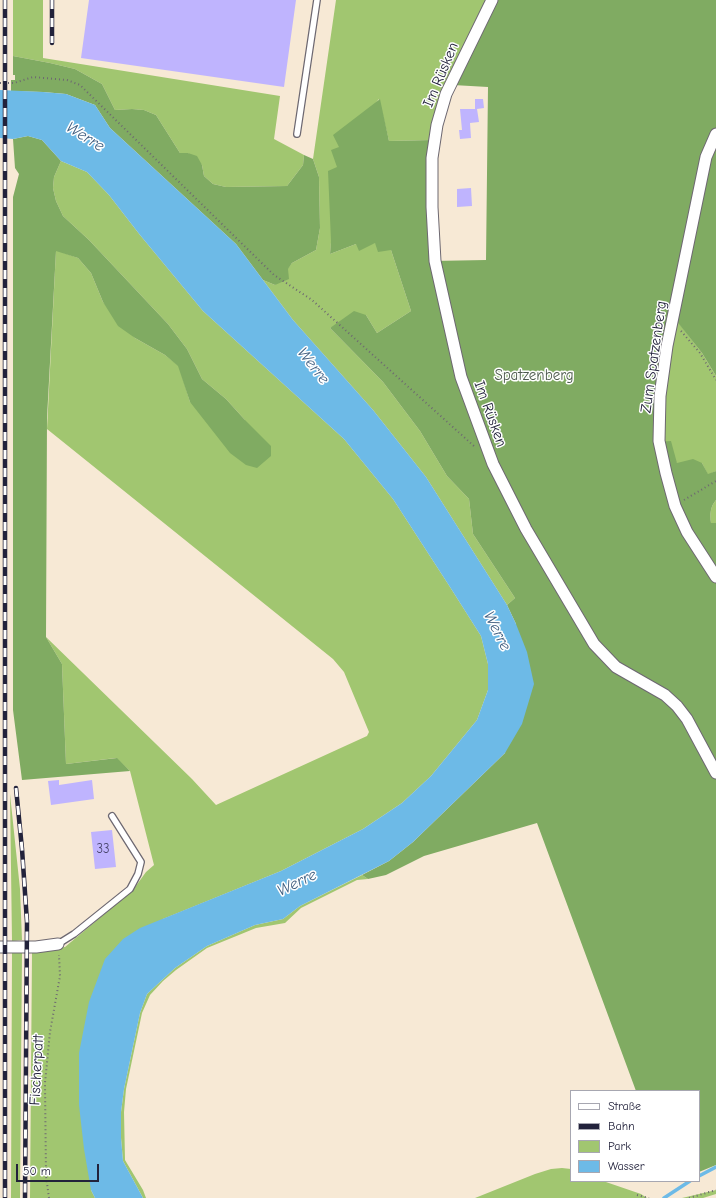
<!DOCTYPE html>
<meta charset="utf-8">
<style>
body{margin:0}
#map{position:relative;width:716px;height:1198px;overflow:hidden;background:#f7e9d5;font-family:"Comic Neue",sans-serif}
canvas{display:block}
.legend{position:absolute;left:570px;top:1090px;width:130px;height:92px;box-sizing:border-box;background:#fff;border:1px solid #a7a7b1;margin:0;padding:5px 7px;list-style:none;font-size:12px;color:#22223b}
.legend li{display:flex;align-items:center;gap:8px;height:20px}
.legend b{width:20px;border:1px solid #a7a7b1}
.scale{position:absolute;left:16px;top:1164px;width:83px;height:18px;box-sizing:border-box;border:2px solid #22223b;border-top:0;padding-left:5px;font-size:12px;line-height:14px;white-space:nowrap;color:#22223b;-webkit-text-stroke:3px #fff;paint-order:stroke}
</style>
<div id="map">
<canvas width="716" height="1198"></canvas>
<ul class="legend">
<li><b style="height:5px;background:#fff"></b>Straße</li>
<li><b style="height:5px;background:#22223b"></b>Bahn</li>
<li><b style="height:11px;background:#a1c670"></b>Park</li>
<li><b style="height:11px;background:#6dbae7"></b>Wasser</li>
</ul>
<div class="scale">50 m</div>
</div>
<script>
const g = document.querySelector('canvas').getContext('2d');
g.lineJoin = 'round';
function fillPath(path, color) { g.fillStyle = color; g.fill(path, 'evenodd'); }
function trace(path, color, width, dash) { g.strokeStyle = color; g.lineWidth = width; g.lineCap = dash ? 'butt' : 'round'; g.setLineDash(dash || []); g.stroke(path); }
function label(font, color, halo, rows, align = 'center') {
  g.font = font + ' "Comic Neue",sans-serif'; g.lineWidth = 3; g.setLineDash([]); g.textBaseline = 'middle'; g.strokeStyle = halo; g.fillStyle = color; for (const [text, x, y, turn = 0] of rows) {
    g.save(); g.translate(x, y); g.rotate((+turn || 0) * Math.PI / 180); g.textAlign = isNaN(turn) ? turn : align; if (halo) g.strokeText(text, 0, 0); g.fillText(text, 0, 0); g.restore();
  }
}
const green = new Path2D(`
 M13,0H43V58L280,96L274,139L304,155L303,165L287,186L226,187L213,184L204,176L202,165L188,153H180L156,115L144,110L132,109L115,110L102,84L75,69L50,63L13,56Z
 M336,0H495L472,44L432,140L389,141L379,99L339,147L330,254L356,244L375,243L391,250L411,311L377,333L366,315L330,328L383,382L420,431L447,476L469,499L473,534L515,598L507,605L426,477L373,410L293,320L263,280L275,285L292,263L316,250L320,228L319,177L313,159Z
 M61,161L87,172L109,195L140,235L203,311L344,439L393,499L450,587L481,636L488,664V690L477,720L431,776L402,803L363,829L281,871L163,919L91,1190L95,1198H30L32,952L65,947L133,890L146,872L154,865L130,771L116,758L66,764L62,664L46,637L192,779L216,805L367,736L369,732L344,672L333,659L47,429L56,250L78,258L91,273L103,302L135,338L165,355L179,366L190,402L245,420L226,399L202,379L187,349L168,324L89,240L63,216L56,201L53,188L54,177Z
 M671,313L702,353L716,376V471L708,475L702,463H677L656,442Z
 M716,500V523H711C710,514 710,507 716,500Z
 M10,794L20,889L22,940L12,941Z
 M362,875L368,879L357,880L301,908L285,923L256,928L207,948L176,970L163,981L150,995L142,1013L126,1089L124,1112L125,1160L143,1190L146,1198H143L123,1161L121,1138V1112L124,1089L140,1013L147,994L175,968L207,946L255,925L283,919L300,906Z
 M12,951H22L20,1198H11Z
 M562,1168L571,1169V1181H603L641,1194L647,1198H475L535,1174L551,1169Z
 M716,1190V1194L703,1198H682Z`);
const forest = new Path2D(`
 M495,0H716V376L702,353L671,314L656,442L671,441L677,463L693,459L702,463L708,474L716,471V500C710,507 710,514 711,523H716V1165L699,1172V1091H636L537,823L424,856L386,875L368,879L362,875L389,861L413,842L505,753L516,624L507,605L515,598L473,534L469,499L447,476L420,431L383,382L330,328L354,311L366,315L377,333L411,311L391,250L378,252L375,243L359,251L356,244L330,254L331,241L328,171L337,167L331,150L339,147L333,135L380,99L389,141L432,140V261L486,260L488,87L453,85Z
 M13,56L50,63L75,69L102,84L115,110L132,109L144,110L156,115L180,153H188L197,156L202,165L204,176L213,184L226,187L287,186L303,165L304,155L313,159L319,177L320,228L316,250L292,263L288,269L289,279L275,285L263,280L236,244L110,128L95,105L66,94L43,92L11,91V80H15V75H13Z
 M28,136L42,140L61,161L54,177L53,188L56,201L63,216L89,240L168,324L187,349L202,379L226,399L245,420L271,446V456L257,468L246,465L230,453L190,402L178,366L165,355L135,338L118,326L103,302L91,273L78,258L56,251L47,418L46,637L62,664L66,764L117,758L130,771L22,780L13,710V197L19,174L15,168L13,139Z`);
const water = new Path2D(`
 M0,90L43,92L66,94L95,105L110,128L236,244L293,320L373,410L426,477L507,605L516,624L527,652L534,684L522,724L505,753L413,842L389,861L300,906L283,919L255,925L207,946L175,968L147,994L140,1013L124,1089L121,1112V1138L123,1161L143,1198H95L91,1190L84,1149L79,1105V1053L89,1002L105,959L123,939L140,928L281,871L363,829L402,803L431,776L477,720L488,690V664L481,636L450,587L393,499L344,439L203,311L140,235L109,195L87,172L61,161L42,140L28,136L13,139L0,138Z`);
const stream = new Path2D(`
 M699,1176L716,1167
 M664,1198L690,1181`);
const building = new Path2D(`
 M89,0H296L284,87L81,58Z
 M475,99H483L484,108L477,109L479,122L470,123L471,138L460,139L459,130H462L460,109H475Z
 M471,188L472,206L457,207V189Z
 M59,780V785L92,780L94,799L51,805L48,781Z
 M112,830L116,867L95,869L91,832Z`);
const path = new Path2D(`
 M0,83H14L33,77L67,80L80,85L274,275L312,300L475,447
 M681,331L700,353L716,380
 M684,500L716,481
 M637,1195L649,1198
 M49,1198L46,1176L45,1083L50,1032L60,976L59,955
 M689,1198L716,1190`);
const service = new Path2D(`
 M297,134L317,0
 M58,944L74,934L130,889L138,874L141,862L112,816`);
const minor = new Path2D(`
 M492,0L446,94L437,125L432,158V207L435,261L461,377L493,464L526,529L594,644L616,667L665,695L677,706L687,719L716,773
 M716,134L706,157L667,346L660,396L659,441L666,473L675,506L687,532L716,577
 M0,947H36L58,944`);
const rail = new Path2D(`
 M5,0V1198
 M52,0V43
 M16,788L22,849L27,922L25,1198`);
const numberNames = [
 ["33",103,849]
];
const streetNames = [
 ["Im Rüsken",441,75,-67],
 ["Zum Spatzenberg",654,357,-82],
 ["Im Rüsken",490,414,70],
 ["Fischerpatt",37,1070,-87]
];
const parkNames = [
 ["Spatzenberg",534,376]
];
const waterNames = [
 ["Werre",85,137,32],
 ["Werre",313,366,52],
 ["Werre",497,631,63],
 ["Werre",297,883,-26]
];
fillPath(green, '#a1c670');
fillPath(forest, '#80ab62');
fillPath(water, '#6dbae7');
trace(stream, '#6dbae7', 3.5);
fillPath(building, '#bfb4fe');
trace(service, '#6d6871', 8);
trace(minor, '#6d6871', 13);
trace(path, '#6d6871', 2, [1, 3]);
trace(service, '#fff', 5.5);
trace(minor, '#fff', 11);
trace(rail, '#22223b', 4.5);
trace(rail, '#fff', 3, [9]);
label('13px', '#49466c', null, numberNames);
label('15px', '#22223b', '#fff', streetNames);
label('15px', '#4e5b4e', '#fff', parkNames);
label('italic 16px', '#405f80', '#fff', waterNames);
</script>
